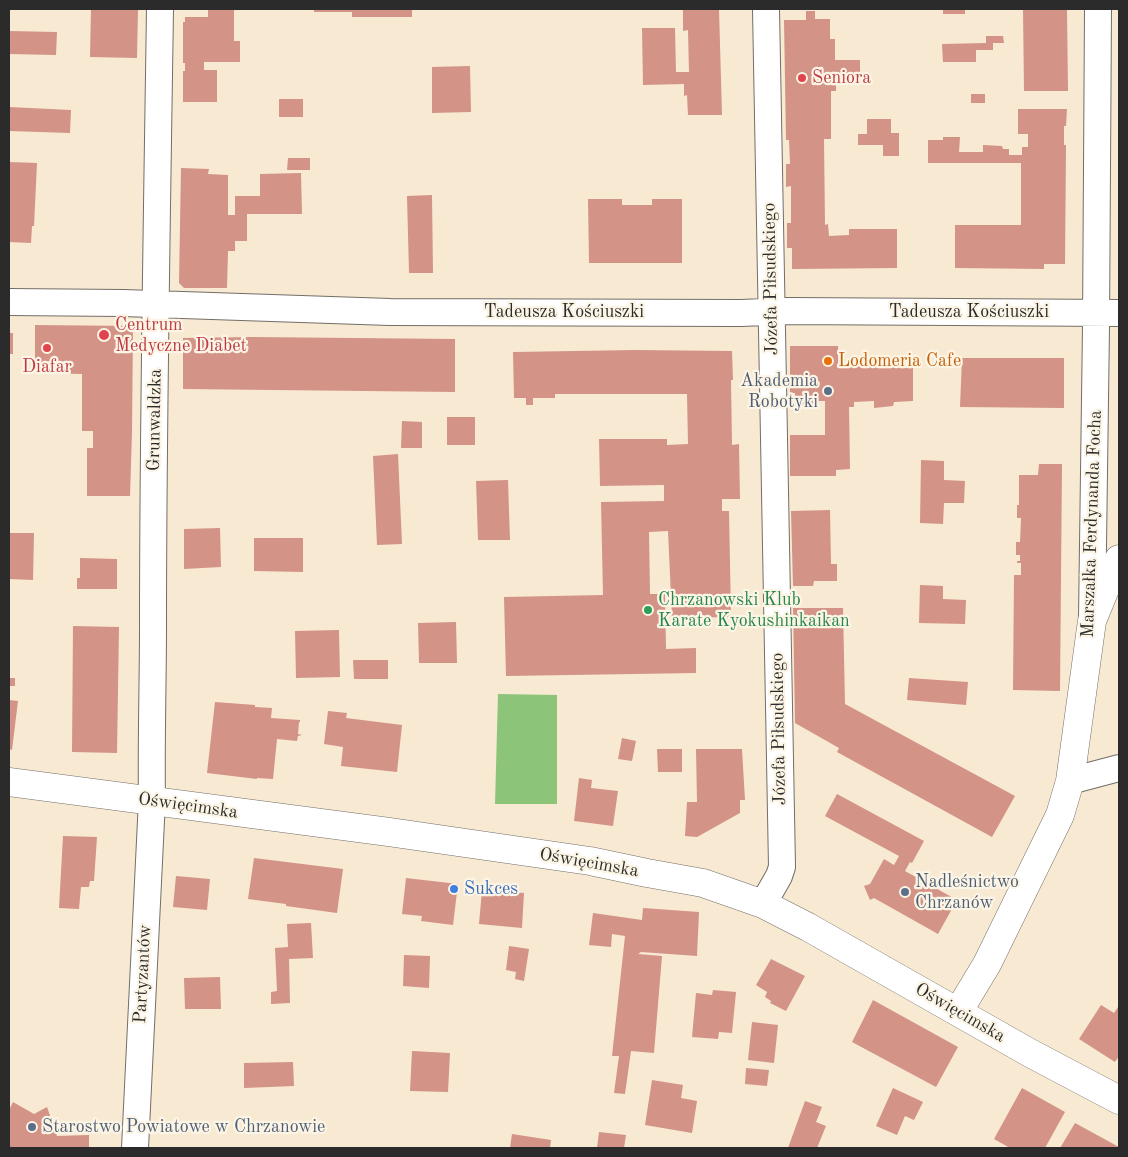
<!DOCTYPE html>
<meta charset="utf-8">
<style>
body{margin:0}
#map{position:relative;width:1128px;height:1157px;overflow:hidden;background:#f8e9d3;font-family:"Old Standard TT",serif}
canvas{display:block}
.frame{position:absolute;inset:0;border:10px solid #2b2b2b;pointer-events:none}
</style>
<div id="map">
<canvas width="1128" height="1157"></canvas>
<div class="frame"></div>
</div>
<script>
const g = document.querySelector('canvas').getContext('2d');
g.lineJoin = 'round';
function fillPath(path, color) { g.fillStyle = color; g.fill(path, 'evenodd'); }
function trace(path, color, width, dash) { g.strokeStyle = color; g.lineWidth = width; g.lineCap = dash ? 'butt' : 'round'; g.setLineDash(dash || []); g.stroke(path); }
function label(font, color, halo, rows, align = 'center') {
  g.font = font + ' "Old Standard TT",serif'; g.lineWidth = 4.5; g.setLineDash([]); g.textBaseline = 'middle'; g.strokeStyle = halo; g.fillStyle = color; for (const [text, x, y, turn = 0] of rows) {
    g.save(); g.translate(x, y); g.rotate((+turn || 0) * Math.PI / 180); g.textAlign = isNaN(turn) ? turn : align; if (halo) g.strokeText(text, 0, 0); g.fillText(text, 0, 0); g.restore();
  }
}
const green = new Path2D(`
 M498,694L557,695V804H495Z`);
const building = new Path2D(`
 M91,9H138L137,58L90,57Z
 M208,9H234V41H240V62H204V70H217V102H183V71H185V63H183V22H185V17H208Z
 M314,9H412V17H352V12H314Z
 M683,9H719L722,115H688L687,95L684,96V84L643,85L642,28H675L676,72H689L688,30L683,31Z
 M943,9H965V14H943Z
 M1023,9H1067L1068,91H1024Z
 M806,11H815V19H830V39H835V60H860V78L836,79V91H831V139H824L825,225L828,224L829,236L849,235V229H897V268L792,269V248H787V223H791V186L786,187V164H790L789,140H786L784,20H806Z
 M9,31L57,32L56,55L9,54Z
 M986,36H1003L1004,43H993V50H976V62H943L942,44L986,43Z
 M470,66L471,112L432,113V67Z
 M971,94H985V103H971Z
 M279,99H303V117H279Z
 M9,107L71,110L70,133L9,131Z
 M1018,109H1067L1066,126H1064V145H1066L1065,264H1044V269L955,268V225H1021V163H928V140H943V137H960L959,152H983V145L1002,146L1003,149H1009V155H1022V147H1028V134H1018Z
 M867,119H891V133H899V156H883V145H858V134H867Z
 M288,158H310V170H287Z
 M9,162L37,163L34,226H32L31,243L9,242Z
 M181,168L209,169L208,174L228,175V215H235V196H260V174L301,173L302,214H247V241H235V251H228L227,288H184L179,283Z
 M432,195L433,273H409L407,196Z
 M588,199H622V205H652V199H682V263H589Z
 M35,325L133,326L132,432L130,496H87V448H93V431H82V374L35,373Z
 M9,333H13V354H9Z
 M253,337L455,339V392L183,389V338Z
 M790,346H838V364H913V401L894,402L893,406L874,408V401L854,402V407H849L850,469L836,470V476H790V435H825V401H819L812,405H795V393H790Z
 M635,350L732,351L733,380H731L732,445L739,444L740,499H722V511H729L731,617L672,618L668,531L649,532L650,594H665L666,649L696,648V673L506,676L504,597L603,595L601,502L664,501V485L600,486L599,439H667V445L688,444L687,394H555V398H533V405H526V398H514L513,352Z
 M962,358H1064V408L960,407Z
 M447,417H475V445H447Z
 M402,421L422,422V448H401Z
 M398,454L402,544L377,545L373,456Z
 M921,460L944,461V480L965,481L964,503H944L943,524L920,523Z
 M1039,464H1062L1060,691L1013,690L1014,575H1021V563H1017V561H1020V555H1016V542H1020L1021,518H1017V505H1019V475H1038Z
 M508,480L510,540H478L476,481Z
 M830,510L831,564H837V581H814L813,586H793L791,511Z
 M220,528L221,567L184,569V529Z
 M9,533H34L33,580L9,579Z
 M254,538H303V572L254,571Z
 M80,558L117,559V589H77V578H80Z
 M920,585L943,586V599L966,600L965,624L919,623Z
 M793,608H843L845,704L1015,796L992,837L837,752L839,748L795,723Z
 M456,622L457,663H419L418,623Z
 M73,626L119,627L117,753L72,752Z
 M339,630L340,677L296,678L295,631Z
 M353,660H388V679H354Z
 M9,678H15V686H9Z
 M909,678L968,682L966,705L907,700Z
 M9,700L18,701L12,750L9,749Z
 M215,702L255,705V707L272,708L271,718L300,720V722H299L298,734L302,735L298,736L297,741L277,739L273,779L257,778V779L207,773Z
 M328,711L347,713L346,718L402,725L397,772L341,766L343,747L324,744Z
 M622,738L636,741L632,761L618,759Z
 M657,749H682V772H658Z
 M696,749H742L745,800H740V813L697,837L685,836L687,802H697Z
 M579,778L592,780L591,788L618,791L613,826L574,821Z
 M837,794L924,841L912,863L910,862L905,871L957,900L938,934L874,898L870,900L864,886L870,884L884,859L894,865L899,856L825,816Z
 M63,836L97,837L94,881H90L89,887H81L79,909L59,908Z
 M254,858L343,869L337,913L286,906V904L248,899Z
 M176,876L210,879L207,910L173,907Z
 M406,878L458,884L453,925L421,921L422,916L402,914Z
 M482,890L524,893L522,928L479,924Z
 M643,908L699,912L697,956L641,952L638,954L662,956L654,1053L631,1051L625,1094L614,1093L619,1056H612L625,936L612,934L611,947L589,945L593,913L642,920Z
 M311,923L313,958L289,959L290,1003L271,1004V992L277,991L275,948L288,947L287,924Z
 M509,946L529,949L524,981L515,979L516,972L506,970Z
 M404,955L430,956L429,988L403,986Z
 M771,959L805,976L786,1011L770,1003L771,1001L765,997L767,992L756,985Z
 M220,977L221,1009H185L184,978Z
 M713,990L736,992L732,1033L719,1032L718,1039L692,1037L696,993L712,995Z
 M873,1000L958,1047L936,1087L852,1042Z
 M1101,1005L1114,1013L1118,1007L1119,1008V1056L1115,1062L1079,1039Z
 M752,1022L778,1025L774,1063L748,1060Z
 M412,1051L450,1053L448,1092L410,1091Z
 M293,1062L294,1086L244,1088V1063Z
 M746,1068L769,1070L767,1086L745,1084Z
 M652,1080L683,1085L681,1098L697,1101L692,1133L645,1125Z
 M893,1088L923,1102L914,1120L905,1116L897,1135L876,1126Z
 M1022,1088L1065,1112L1045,1148H1010L994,1139Z
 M805,1101L822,1107L816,1122L826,1126L817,1148H788Z
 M13,1102L34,1114L47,1107L57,1136L89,1135V1148H9L10,1130H9V1110Z
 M1075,1123L1119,1147V1148H1060Z
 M599,1132L626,1135L624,1148H597Z
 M512,1134L551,1140L550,1148H510Z`);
const minor = new Path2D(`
 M9,302L123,303L390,312L741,313L788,311L1119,313
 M1092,618L1096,326L1098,9
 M1070,781L1119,768
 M763,904L779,876L782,867L766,9
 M135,1148L152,800C151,742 153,684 153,625C153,420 157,214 160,9`);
const tertiary = new Path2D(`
 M9,782L389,832L590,861L647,873L703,883L763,904L808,927L1030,1053L1119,1100
 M958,1012L987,964L1060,815L1070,781L1092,621L1110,577L1119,559`);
const markers = [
 [802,78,5,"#e0444e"],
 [104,335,6,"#e0444e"],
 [47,348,5,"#e0444e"],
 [828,361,5,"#e8710a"],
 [828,391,5,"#5c6f8a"],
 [648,610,5,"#2e9e5b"],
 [454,889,5,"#3f7fe0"],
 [905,892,5,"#5c6f8a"],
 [32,1127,5,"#5c6f8a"]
];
const healthNames = [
 ["Seniora",812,78],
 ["Centrum",115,325],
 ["Medyczne Diabet",115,346],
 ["Diafar",47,367,"center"]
];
const streetNames = [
 ["Józefa Piłsudskiego",771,279,-91],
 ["Tadeusza Kościuszki",564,312],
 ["Tadeusza Kościuszki",969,312],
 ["Grunwaldzka",155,420,-89],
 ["Marszałka Ferdynanda Focha",1092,524,-88],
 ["Józefa Piłsudskiego",779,729,-91],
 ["Oświęcimska",188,806,8],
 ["Oświęcimska",589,863,10],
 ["Partyzantów",143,974,-87],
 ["Oświęcimska",960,1013,30]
];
const foodNames = [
 ["Lodomeria Cafe",838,361]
];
const serviceNames = [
 ["Akademia",818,381,"right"],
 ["Robotyki",818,402,"right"],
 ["Nadleśnictwo",915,882],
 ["Chrzanów",915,903],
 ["Starostwo Powiatowe w Chrzanowie",42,1127]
];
const leisureNames = [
 ["Chrzanowski Klub",658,600],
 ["Karate Kyokushinkaikan",658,621]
];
const shopNames = [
 ["Sukces",464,889]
];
fillPath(green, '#8cc579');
fillPath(building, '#d39387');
trace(minor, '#736e66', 28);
trace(tertiary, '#736e66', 29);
trace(minor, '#fff', 26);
trace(tertiary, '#fff', 28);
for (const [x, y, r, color] of markers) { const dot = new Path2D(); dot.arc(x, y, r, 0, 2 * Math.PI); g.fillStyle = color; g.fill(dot); trace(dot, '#fcf5e5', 2); }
label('18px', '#be3a42', '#fcf5e5', healthNames, 'left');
label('18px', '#2b2b2b', '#fcf5e5', streetNames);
label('18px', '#c56008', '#fcf5e5', foodNames, 'left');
label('18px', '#4e5e75', '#fcf5e5', serviceNames, 'left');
label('18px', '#27864d', '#fcf5e5', leisureNames, 'left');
label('18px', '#366cbe', '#fcf5e5', shopNames, 'left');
</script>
